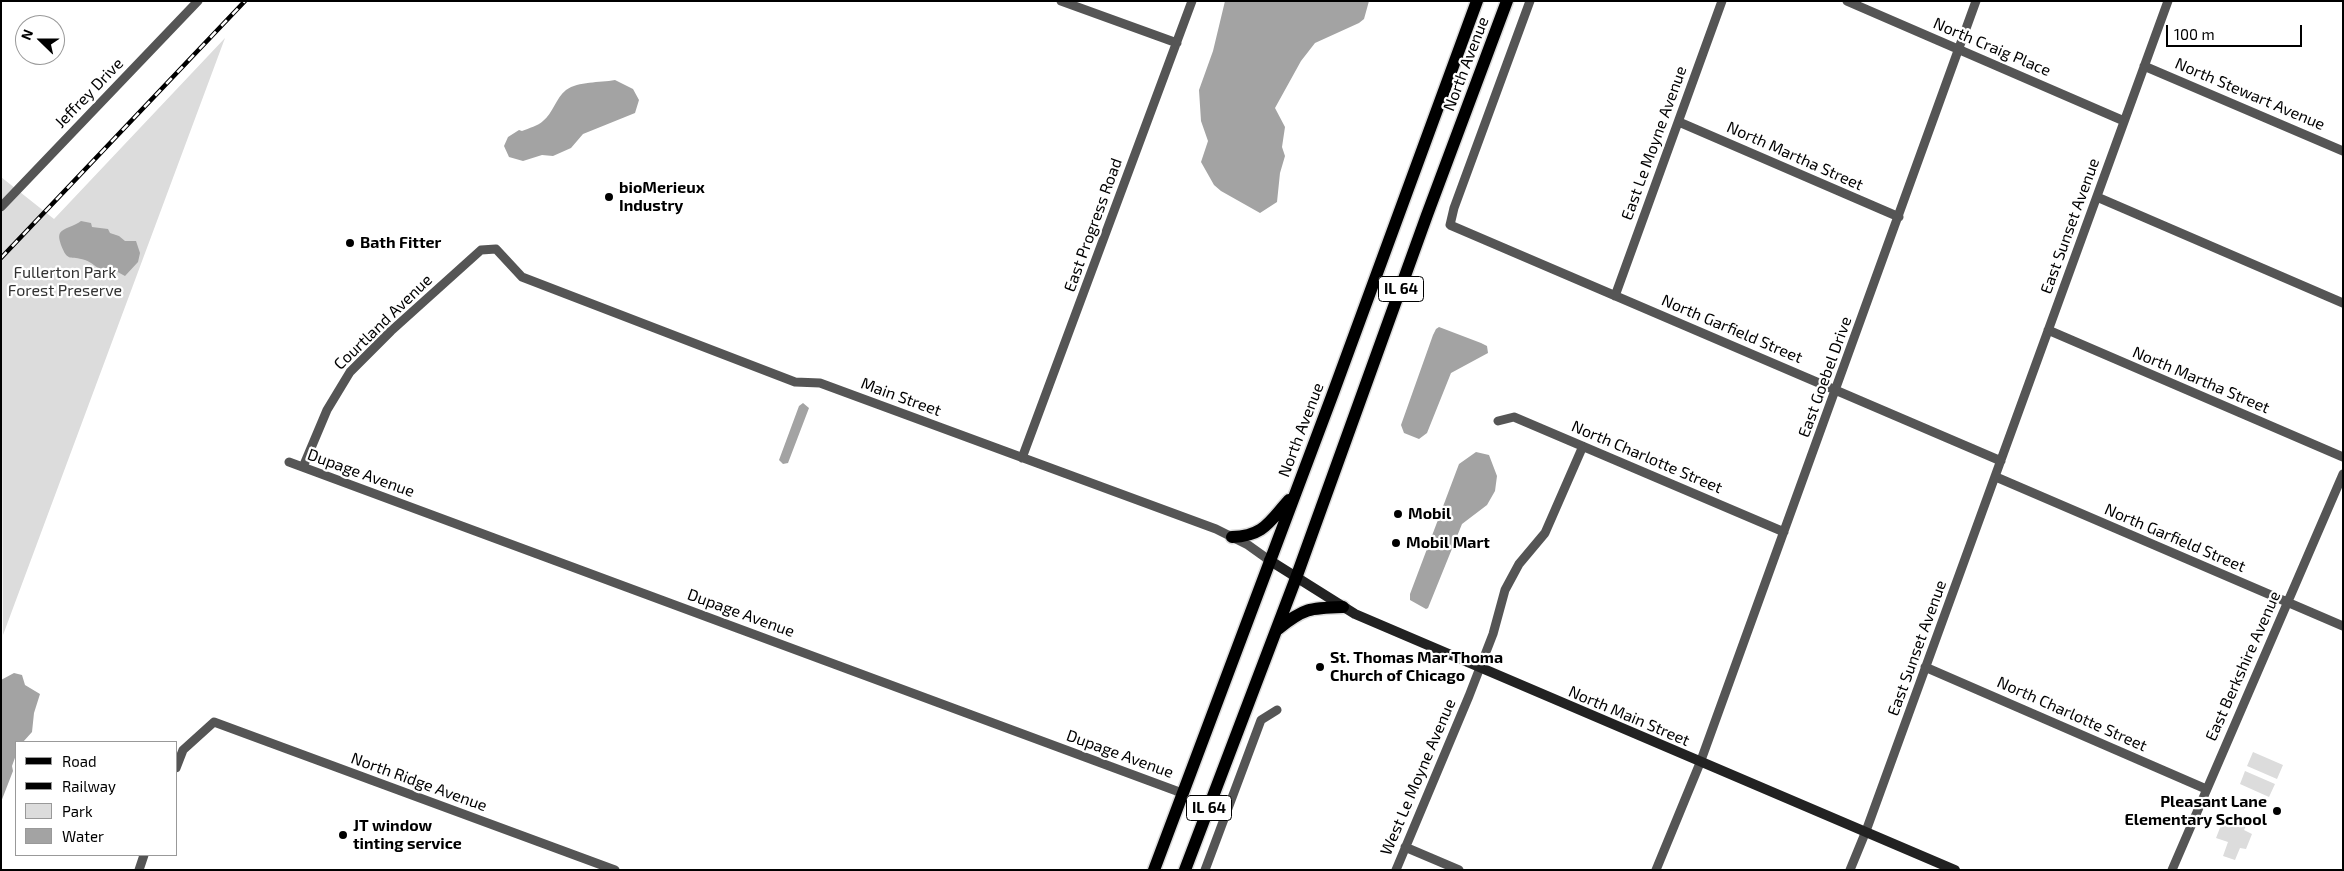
<!DOCTYPE html>
<style>
body{margin:0}
#map{position:relative;width:2344px;height:871px;overflow:hidden;background:#fff;font-family:"Exo 2",sans-serif}
canvas{display:block}
.frame{position:absolute;inset:0;border:2px solid #000;pointer-events:none}
.legend{position:absolute;left:15px;top:741px;width:162px;height:115px;box-sizing:border-box;background:#fff;border:1px solid #999;margin:0;padding:6px 9px;list-style:none;font-size:15px;color:#000}
.legend li{display:flex;align-items:center;gap:10px;height:25px}
.legend b{width:25px;border:1px solid #999}
.north{position:absolute;left:15px;top:15px;width:50px;height:50px;box-sizing:border-box;background:#fff;border:1px solid #999;border-radius:50%;rotate:292deg;font-size:14px;font-weight:700;line-height:20px;text-align:center;color:#000}
.north::after{content:'';display:block;margin:auto;width:18px;height:22px;background:#000;clip-path:polygon(50% 0,100% 100%,50% 72%,0 100%)}
.scale{position:absolute;left:2166px;top:25px;width:136px;height:22px;box-sizing:border-box;border:2px solid #000;border-top:0;padding-left:6px;font-size:15px;line-height:18px;white-space:nowrap;color:#000;-webkit-text-stroke:4px #fff;paint-order:stroke}
</style>
<div id="map">
<canvas width="2344" height="871"></canvas>
<div class="frame"></div>
<ul class="legend">
<li><b style="height:6px;background:#000"></b>Road</li>
<li><b style="height:6px;background:#000"></b>Railway</li>
<li><b style="height:14px;background:#dcdcdc"></b>Park</li>
<li><b style="height:14px;background:#a3a3a3"></b>Water</li>
</ul>
<div class="north">N</div>
<div class="scale">100 m</div>
</div>
<script>
const g = document.querySelector('canvas').getContext('2d');
g.lineJoin = 'round';
function fillPath(path, color) { g.fillStyle = color; g.fill(path, 'evenodd'); }
function trace(path, color, width, dash) { g.strokeStyle = color; g.lineWidth = width; g.lineCap = dash ? 'butt' : 'round'; g.setLineDash(dash || []); g.stroke(path); }
function label(font, color, halo, rows, align = 'center') {
  g.font = font + ' "Exo 2",sans-serif'; g.lineWidth = 4.5; g.setLineDash([]); g.textBaseline = 'middle'; g.strokeStyle = halo; g.fillStyle = color; for (const [text, x, y, turn = 0] of rows) {
    g.save(); g.translate(x, y); g.rotate((+turn || 0) * Math.PI / 180); g.textAlign = isNaN(turn) ? turn : align; if (halo) g.strokeText(text, 0, 0); g.fillText(text, 0, 0); g.restore();
  }
}
const green = new Path2D(`
 M225,38L3,635L1,177L54,219Z
 M2253,752L2283,765L2277,779L2247,766Z
 M2245,771L2275,784L2269,797L2240,784Z
 M2225,815L2247,824L2244,830L2252,834L2246,849L2240,848L2235,860L2223,856L2228,842L2216,838Z`);
const water = new Path2D(`
 M1225,1H1369L1364,19L1359,23L1315,43L1301,61L1275,108L1285,127L1282,147L1285,156L1280,173L1277,202L1260,213L1221,191L1214,185L1201,162L1208,141L1201,121L1199,90L1213,51Z
 M615,80L633,89L639,100L635,113L583,134L571,148L553,156L542,155L523,161L509,157L504,146L508,137L519,130L522,131C529,128 538,126 543,121C553,113 556,98 566,90C579,81 599,83 615,80Z
 M81,221L91,223L92,227L108,229L110,233L119,236L125,241H136L140,253L138,262L125,276L112,269L102,270C96,268 92,262 85,260C70,255 68,263 61,245C60,241 58,237 60,233C63,228 75,226 81,221Z
 M1439,327L1481,343L1487,346L1488,353L1451,373L1427,433L1419,439L1404,433L1401,425L1433,335L1436,329Z
 M803,403L809,408L788,463L783,464L779,460L799,406Z
 M1476,452L1489,455L1497,476L1495,491L1487,505L1462,524L1428,608L1426,609L1410,600V594L1459,464Z
 M14,673L22,675L25,685L40,694L34,713L32,732L23,742H16V755L12,766L13,771L1,802V680Z`);
const street = new Path2D(`
 M1061,1L1177,43
 M1530,1L1454,208L1450,225L2001,461
 M1847,1L2124,121
 M2144,66L2343,151
 M1679,122L1899,217
 M2097,197L2343,303
 M1,207L198,1
 M1615,296L1722,1
 M2048,330L2343,457
 M1498,421L1514,417L1784,532
 M1022,458L1192,1
 M289,462L1182,793
 M303,467L327,410L350,372L391,331L481,250L496,249L522,277L795,382L820,383L1216,529L1248,545L1269,560
 M1996,477L2343,626
 M1925,667L2206,789
 M176,768L183,750L214,722L615,870
 M1405,847L1459,870
 M139,870L144,855
 M1205,870L1261,720L1277,710
 M1396,870L1469,696L1493,634L1505,590L1519,564L1545,533L1583,446
 M1656,870L1700,763L1976,1
 M1850,870L1866,831L2168,1
 M2172,870L2343,474`);
const secondary = new Path2D(`
 M1269,560L1355,614L1955,870`);
const primary = new Path2D(`
 M1232,537C1264,536 1269,522 1289,500
 M1278,629C1304,608 1310,608 1343,607
 M1154,870L1332,396L1477,1
 M1185,870L1296,578L1427,215L1507,1`);
const rail = new Path2D(`
 M1,258L245,1`);
const markers = [
 [609,197,5,"#000"],
 [350,243,5,"#000"],
 [1398,514,5,"#000"],
 [1396,543,5,"#000"],
 [1320,667,5,"#000"],
 [2277,811,5,"#000"],
 [343,835,5,"#000"]
];
const shields = [
 [1401,289,45],
 [1209,808,45]
];
const shieldNames = [
 ["IL 64",1401,289],
 ["IL 64",1209,808]
];
const streetNames = [
 ["North Craig Place",1992,47,23],
 ["North Avenue",1466,64,-69],
 ["Jeffrey Drive",89,93,-46],
 ["North Stewart Avenue",2250,94,23],
 ["East Le Moyne Avenue",1654,143,-70],
 ["North Martha Street",1795,156,24],
 ["East Progress Road",1093,225,-70],
 ["East Sunset Avenue",2070,226,-70],
 ["Courtland Avenue",383,322,-44],
 ["North Garfield Street",1732,329,23],
 ["East Goebel Drive",1825,377,-70],
 ["North Martha Street",2201,380,23],
 ["Main Street",901,397,20],
 ["North Avenue",1301,430,-69],
 ["North Charlotte Street",1647,457,23],
 ["Dupage Avenue",361,473,20],
 ["North Garfield Street",2175,538,23],
 ["Dupage Avenue",741,613,20],
 ["East Sunset Avenue",1917,648,-70],
 ["East Berkshire Avenue",2243,666,-66],
 ["North Charlotte Street",2072,714,24],
 ["North Main Street",1629,716,23],
 ["Dupage Avenue",1120,754,20],
 ["West Le Moyne Avenue",1418,777,-67],
 ["North Ridge Avenue",419,782,20]
];
const poiNames = [
 ["bioMerieux",619,188],
 ["Industry",619,206],
 ["Bath Fitter",360,243],
 ["Mobil",1408,514],
 ["Mobil Mart",1406,543],
 ["St. Thomas Mar Thoma",1330,658],
 ["Church of Chicago",1330,676],
 ["Pleasant Lane",2267,802,"right"],
 ["Elementary School",2267,820,"right"],
 ["JT window",353,826],
 ["tinting service",353,844]
];
const parkNames = [
 ["Fullerton Park",65,273],
 ["Forest Preserve",65,291]
];
fillPath(green, '#dcdcdc');
fillPath(water, '#a3a3a3');
trace(primary, '#dbdbdb', 15);
trace(street, '#555', 9);
trace(secondary, '#222', 10);
trace(primary, '#000', 12);
trace(rail, '#000', 4.5);
trace(rail, '#fff', 2.5, [8]);
for (const [x, y, r, color] of markers) { const dot = new Path2D(); dot.arc(x, y, r, 0, 2 * Math.PI); g.fillStyle = color; g.fill(dot); trace(dot, '#fff', 2); }
for (const [x, y, w] of shields) { const box = new Path2D(); box.roundRect(x - w / 2, y - 12.5, w, 25, 4); g.fillStyle = '#fff'; g.fill(box); trace(box, '#000', 1); }
label('bold 15px', '#000', null, shieldNames);
label('16px', '#000', '#fff', streetNames);
label('bold 16px', '#000', '#fff', poiNames, 'left');
label('16px', '#333', '#fff', parkNames);
</script>
